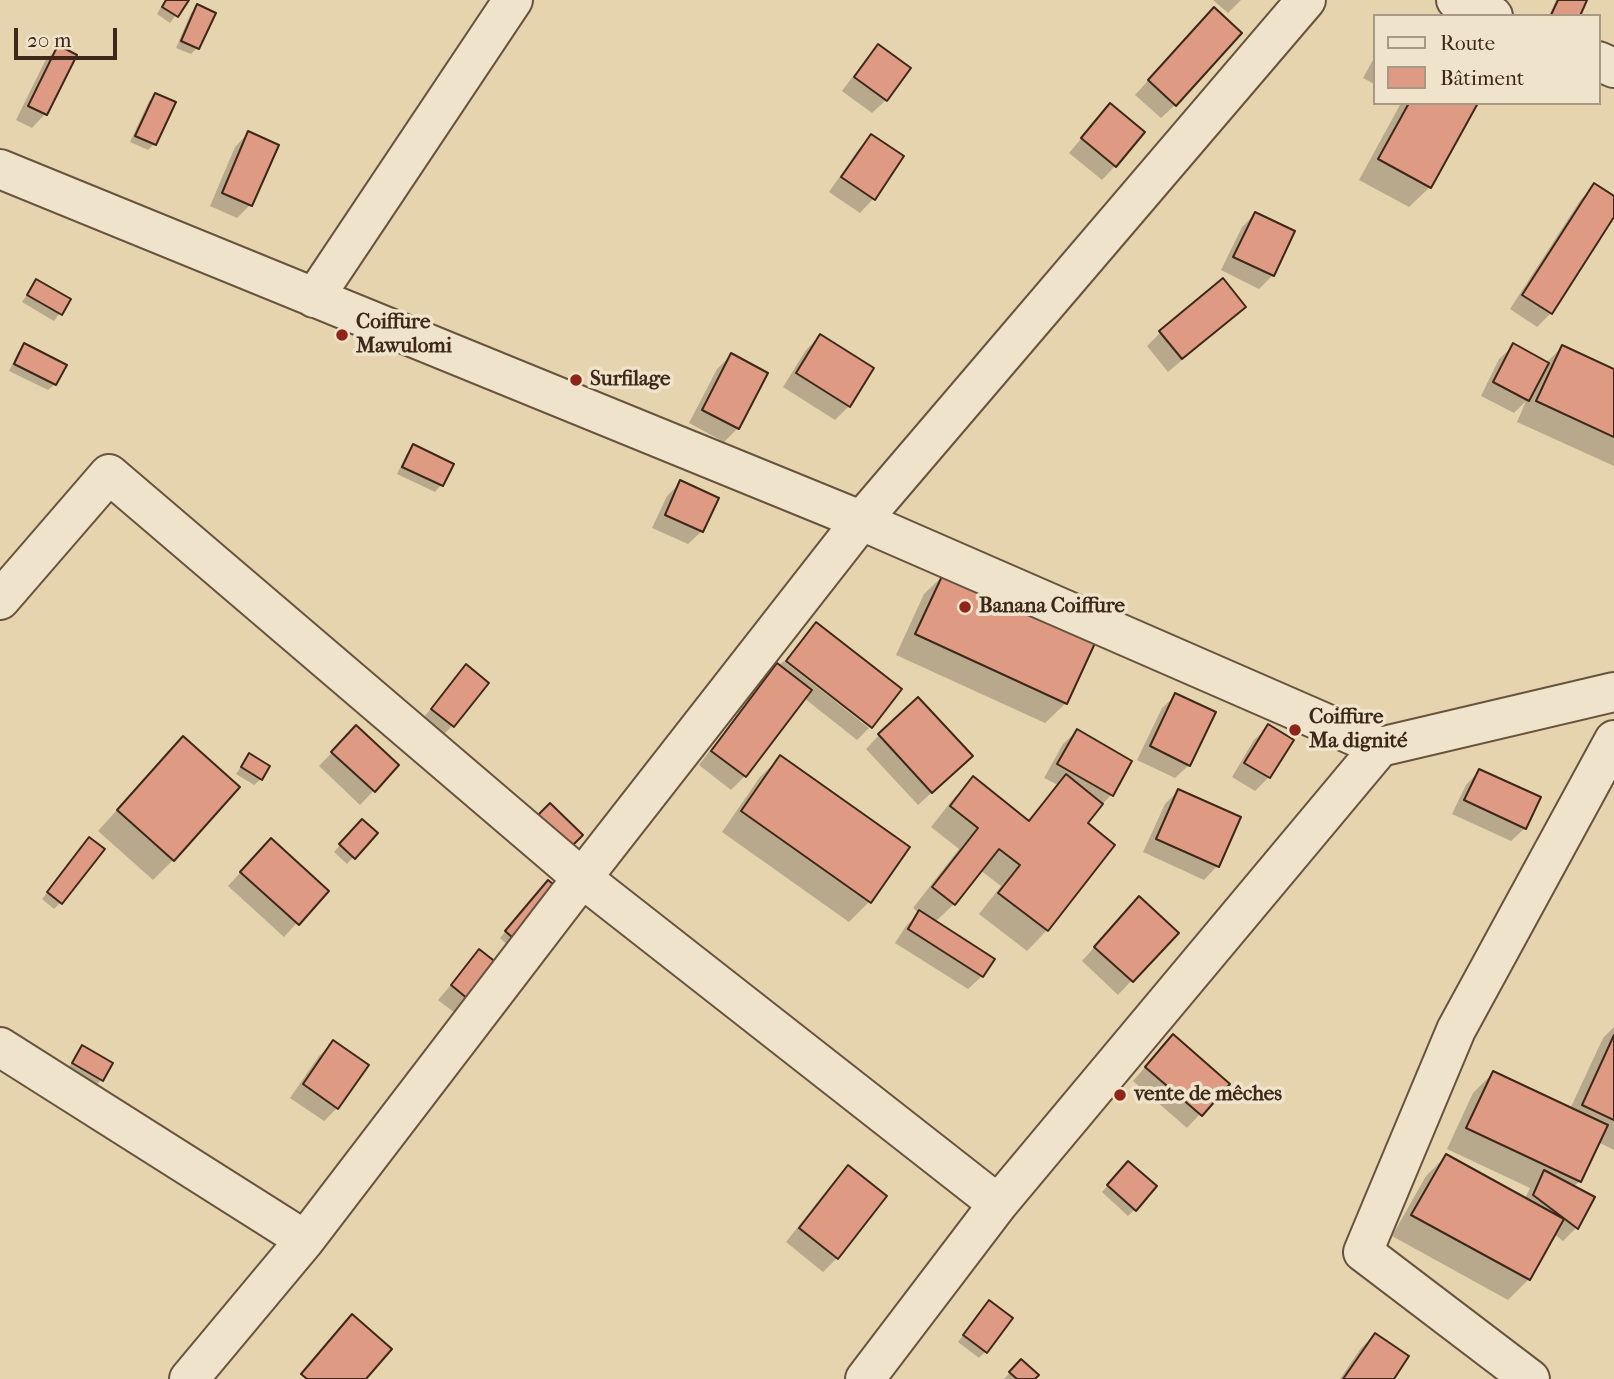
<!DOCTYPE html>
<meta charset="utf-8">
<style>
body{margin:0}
#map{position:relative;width:1614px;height:1379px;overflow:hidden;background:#e6d4af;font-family:"IM FELL French Canon",serif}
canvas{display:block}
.legend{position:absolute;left:1373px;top:14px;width:228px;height:91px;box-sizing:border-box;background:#efe3cb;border:2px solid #a89884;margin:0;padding:9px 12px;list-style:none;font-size:21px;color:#3e2819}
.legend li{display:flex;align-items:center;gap:14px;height:35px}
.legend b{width:35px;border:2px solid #a89884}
.scale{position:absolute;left:14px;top:28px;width:103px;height:32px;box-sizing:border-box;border:4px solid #3e2819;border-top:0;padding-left:9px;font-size:21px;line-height:24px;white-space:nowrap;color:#3e2819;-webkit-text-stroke:5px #efe3cb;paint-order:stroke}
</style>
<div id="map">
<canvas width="1614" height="1379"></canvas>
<ul class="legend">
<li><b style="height:9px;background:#efe3cb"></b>Route</li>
<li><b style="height:19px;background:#df9a84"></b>Bâtiment</li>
</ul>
<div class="scale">20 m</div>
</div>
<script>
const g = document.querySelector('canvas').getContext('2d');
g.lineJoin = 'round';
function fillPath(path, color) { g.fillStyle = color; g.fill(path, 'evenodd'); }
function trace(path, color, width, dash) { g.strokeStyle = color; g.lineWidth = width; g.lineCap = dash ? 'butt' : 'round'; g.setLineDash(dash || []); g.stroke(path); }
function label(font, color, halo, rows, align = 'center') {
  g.font = font + ' "IM FELL French Canon",serif'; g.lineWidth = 7; g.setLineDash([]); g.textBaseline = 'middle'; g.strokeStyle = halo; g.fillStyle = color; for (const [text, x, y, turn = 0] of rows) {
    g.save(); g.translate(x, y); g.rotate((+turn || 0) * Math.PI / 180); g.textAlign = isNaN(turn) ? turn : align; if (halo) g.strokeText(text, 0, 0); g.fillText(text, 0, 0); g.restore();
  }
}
const shadow = new Path2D(`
 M165,0H187L170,23L157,14Z
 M1213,0H1241L1228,13Z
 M1556,0H1585L1578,16H1549Z
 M198,6L197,48L191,54L176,48L191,13Z
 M1200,23L1175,105L1161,118L1135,95Z
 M878,47L886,100L872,113L842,91L865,60Z
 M58,48L75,56L45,114L32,128L16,120L45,61Z
 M1374,58V84L1363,78Z
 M156,95L154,144L148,150L130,142L149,101Z
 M1401,103H1476L1430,187L1409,207L1359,180Z
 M1110,105L1115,166L1102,180L1069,153Z
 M248,133L250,205L237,218L210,206L235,147Z
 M871,136L901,157L873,199L860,213L829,192L858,150Z
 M1595,186L1614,198V214L1551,313L1537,327L1510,309L1581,199Z
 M1255,214L1273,275L1259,289L1221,270L1242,227Z
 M36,281L69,300L54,321L22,302Z
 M1244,307L1168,372L1147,346L1161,332Z
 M820,336L849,406L835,420L783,387L806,350Z
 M24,346L55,384L48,390L9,371L18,352Z
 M1513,346L1546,363L1562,347L1614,371V466L1517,422L1526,401L1514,413L1481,396L1499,359Z
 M731,355L738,428L724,442L689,423L717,369Z
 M413,447L451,464L441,485L435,492L397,474L407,453Z
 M680,483L702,531L688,544L652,528L667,496Z
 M945,574L1066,703L1045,723L896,655L924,594Z
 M816,625L871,725L786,659Z
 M784,661L869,728L857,740L804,698L745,776L731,790L699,765L764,679Z
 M466,667L452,726L439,739L419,723Z
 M1176,695L1189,765L1175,778L1137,760L1162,708Z
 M1268,727L1291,741L1269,777L1255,791L1232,777L1254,740Z
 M356,728L397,766L360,805L319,766Z
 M1077,731L1111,795L1085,823L1047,930L1027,951L979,914L1001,886L980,870L954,904L935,922L982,976L968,989L895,943L906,926L919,913L913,908L959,849L931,827L953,799L973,778L1027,821L1058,785L1044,778L1063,744Z
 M879,735L957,770L918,805L866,749Z
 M249,755L261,779L254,785L236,774Z
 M781,757L908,848L869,902L849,922L722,832L760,777Z
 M163,759L173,860L153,880L98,831Z
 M1479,771L1525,828L1511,841L1452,814L1466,785Z
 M1178,791L1239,818L1217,866L1204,880L1143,852L1165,804Z
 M356,827L375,833L347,864L334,852Z
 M83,846L61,902L54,909L42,899Z
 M257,854L326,891L284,937L228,886Z
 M542,888L512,949L500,938Z
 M1126,912L1176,933L1118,995L1082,961Z
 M479,952L500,968L459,1016L438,1000Z
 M1614,1027V1150L1598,1142L1580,1181L1573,1187L1592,1198L1576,1228L1563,1241L1554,1234L1529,1279L1508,1300L1392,1236L1426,1176L1446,1156L1525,1199L1530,1188L1447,1149L1473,1093L1493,1073L1570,1109L1603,1038Z
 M333,1043L337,1108L324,1121L290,1098L319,1056Z
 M82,1048L101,1080L95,1086L67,1070Z
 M1160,1050L1228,1084L1187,1128L1133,1081Z
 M848,1167L837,1258L823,1272L786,1242L834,1181Z
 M1122,1169L1135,1209L1128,1216L1102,1192Z
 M983,1309L985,1352L979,1358L958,1342Z
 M1375,1335L1392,1379H1340L1361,1348Z
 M1021,1361L1033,1379H1004Z`);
const building = new Path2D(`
 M166,0H189L178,17L162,7Z
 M1558,0H1587L1580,16H1553L1551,15Z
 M197,4L216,13L199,49L181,41Z
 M1214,7L1242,33L1176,106L1148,80Z
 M878,44L911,68L887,101L854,77Z
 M58,45L77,55L47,115L28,106Z
 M155,93L176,102L156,145L135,136Z
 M1110,103L1145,132L1116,167L1081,138Z
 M1409,103H1478L1431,188L1378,159Z
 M248,131L279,145L252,206L222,193Z
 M871,134L904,156L875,200L841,177Z
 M1594,183L1614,196V217L1552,314L1522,295Z
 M1255,212L1295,231L1274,276L1233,257Z
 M1223,278L1246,307L1182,359L1159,331Z
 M36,279L71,299L62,315L27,295Z
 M820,334L874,368L850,407L796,373Z
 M24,343L67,365L56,385L14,364Z
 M1513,343L1549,363L1529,401L1493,382Z
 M1562,345L1614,369V437L1536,401Z
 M731,353L768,373L739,429L702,410Z
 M413,444L454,464L443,486L402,467Z
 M680,480L719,498L703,532L665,515Z
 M944,572L1096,641L1067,704L915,634Z
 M816,622L902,689L872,728L786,661Z
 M777,663L812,690L746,777L711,751Z
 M466,664L489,683L454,727L431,709Z
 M1175,693L1216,712L1190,766L1150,746Z
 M918,697L973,756L932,793L878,734Z
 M1268,724L1294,740L1270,778L1244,763Z
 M356,725L399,765L375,792L331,752Z
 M1077,729L1132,761L1113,796L1057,764Z
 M183,736L240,787L174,861L117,810Z
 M249,753L270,766L262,780L241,767Z
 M780,755L910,847L871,903L741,811Z
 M1479,769L1541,797L1526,829L1464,800Z
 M1066,774L1103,804L1088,823L1115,845L1048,931L998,893L1020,865L999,849L955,905L932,887L978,828L950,806L973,776L1029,821Z
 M1178,789L1241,817L1219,867L1156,839Z
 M550,803L583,835L570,848L537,816Z
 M362,819L378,833L355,859L339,844Z
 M89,837L105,849L62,904L47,892Z
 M271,838L329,891L299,925L240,872Z
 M548,880L563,892L520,944L505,931Z
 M1139,896L1179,933L1133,982L1094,947Z
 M919,910L995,959L983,977L908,929Z
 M479,949L502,967L474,1004L451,985Z
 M1173,1034L1230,1084L1202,1116L1145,1067Z
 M1614,1035V1120L1582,1105Z
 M333,1040L369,1065L338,1109L303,1084Z
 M82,1045L113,1063L103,1081L72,1063Z
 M1493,1071L1608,1125L1581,1182L1466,1128Z
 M1446,1154L1564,1219L1530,1280L1411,1215Z
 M1128,1161L1157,1186L1136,1211L1107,1185Z
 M848,1165L887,1196L838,1259L799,1228Z
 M1544,1170L1595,1197L1578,1229L1533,1195Z
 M989,1300L1013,1318L987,1353L963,1335Z
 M352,1314L392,1349L366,1379H307L301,1374Z
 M1375,1333L1409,1356L1394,1379H1343Z
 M1021,1359L1039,1375L1035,1379H1017L1009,1372Z`);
const minor = new Path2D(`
 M1456,0L1493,16
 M1598,61L1614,68
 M0,169L848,515L1380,747L1614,692
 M314,298L513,0
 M0,600L109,474L582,878L998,1204
 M0,1047L305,1240
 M189,1379L305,1240L582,878L861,521L1306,0
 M865,1379L998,1204L1380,747
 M1530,1379L1363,1252L1456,1030L1614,740`);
const markers = [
 [342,335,7,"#8f2418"],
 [576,380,7,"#8f2418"],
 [965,607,7,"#8f2418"],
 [1295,730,7,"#8f2418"],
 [1120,1095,7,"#8f2418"]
];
const poiNames = [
 ["Coiffure",356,323],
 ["Mawulomi",356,347],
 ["Surfilage",590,380],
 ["Banana Coiffure",979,607],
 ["Coiffure",1309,718],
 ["Ma dignité",1309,742],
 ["vente de mêches",1134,1095]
];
fillPath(shadow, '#0003');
fillPath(building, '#df9a84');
trace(building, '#3e2819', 2);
trace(minor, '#68533e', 42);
trace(minor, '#efe3cb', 38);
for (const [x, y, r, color] of markers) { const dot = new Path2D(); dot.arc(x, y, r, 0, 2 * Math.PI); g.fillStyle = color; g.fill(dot); trace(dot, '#efe3cb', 2.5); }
label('bold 21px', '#3e2819', '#efe3cb', poiNames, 'left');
</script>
